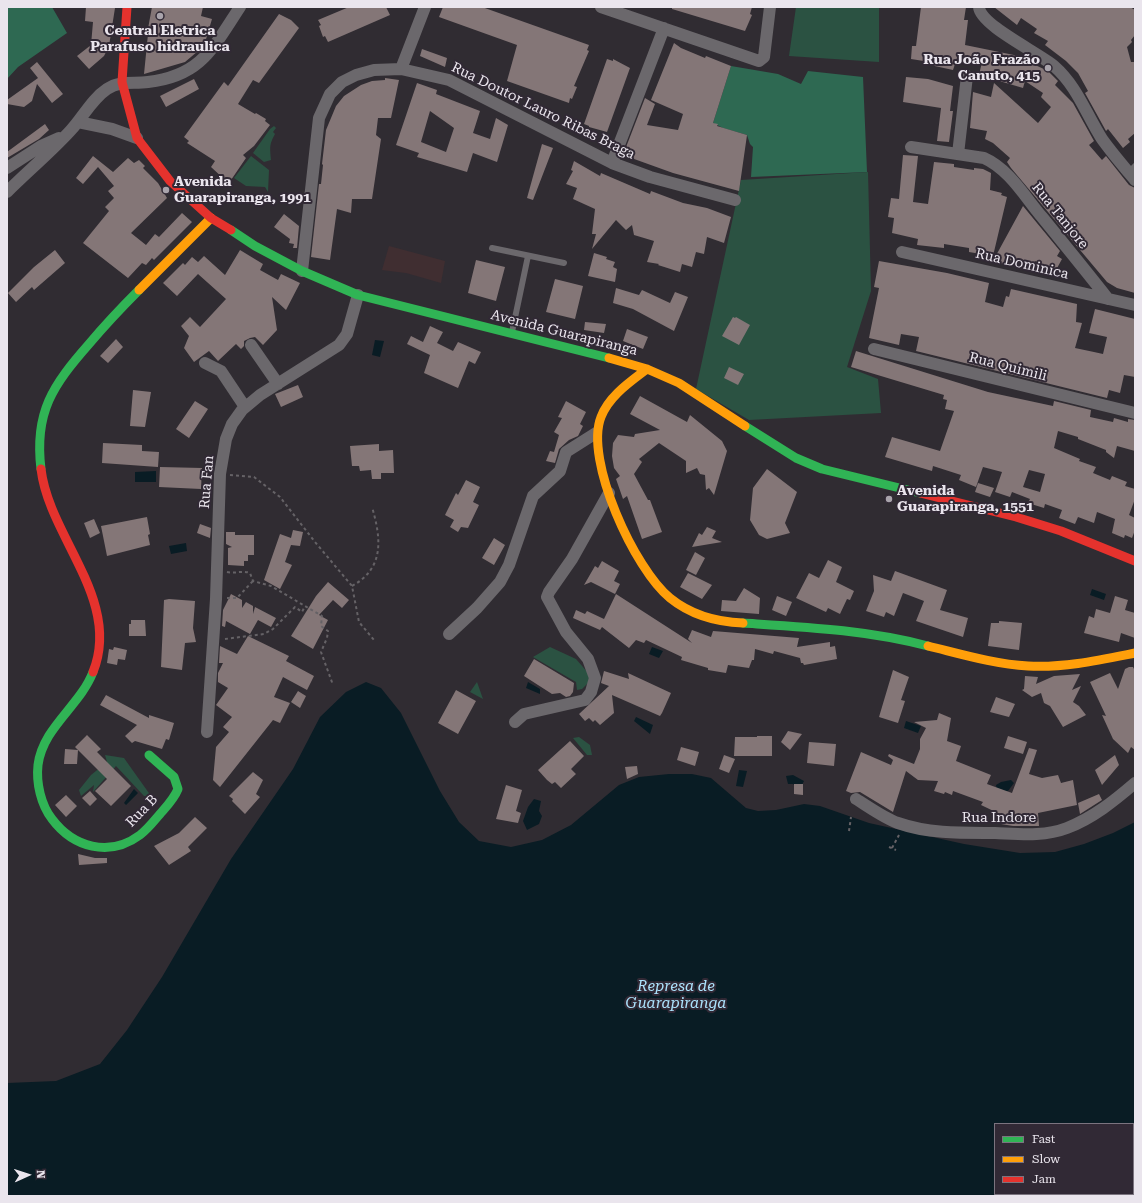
<!DOCTYPE html>
<meta charset="utf-8">
<style>
body{margin:0}
#map{position:relative;width:1142px;height:1203px;overflow:hidden;background:#302c32;font-family:"Roboto Serif",serif}
canvas{display:block}
.frame{position:absolute;inset:0;border:8px solid #eae5ed;pointer-events:none}
.legend{position:absolute;left:994px;top:1123px;width:140px;height:72px;box-sizing:border-box;background:#312935;border:1px solid #7b747f;margin:0;padding:5px 7px;list-style:none;font-size:12px;color:#eae5ed}
.legend li{display:flex;align-items:center;gap:8px;height:20px}
.legend b{width:20px;border:1px solid #7b747f}
.north{position:absolute;left:8px;top:1155px;width:40px;height:40px;-webkit-text-stroke:3px #312935;paint-order:stroke;rotate:87deg;font-size:11px;font-weight:700;line-height:16px;text-align:center;color:#eae5ed}
.north::after{content:'';display:block;margin:auto;width:14px;height:18px;background:#eae5ed;clip-path:polygon(50% 0,100% 100%,50% 72%,0 100%)}
</style>
<div id="map">
<canvas width="1142" height="1203"></canvas>
<div class="frame"></div>
<ul class="legend">
<li><b style="height:5px;background:#30b455"></b>Fast</li>
<li><b style="height:5px;background:#ff9f0a"></b>Slow</li>
<li><b style="height:5px;background:#e5322d"></b>Jam</li>
</ul>
<div class="north">N</div>
</div>
<script>
const g = document.querySelector('canvas').getContext('2d');
g.lineJoin = 'round';
function fillPath(path, color) { g.fillStyle = color; g.fill(path, 'evenodd'); }
function trace(path, color, width, dash) { g.strokeStyle = color; g.lineWidth = width; g.lineCap = dash ? 'butt' : 'round'; g.setLineDash(dash || []); g.stroke(path); }
function label(font, color, halo, rows, align = 'center') {
  g.font = font + ' "Roboto Serif",serif'; g.lineWidth = 4; g.setLineDash([]); g.textBaseline = 'middle'; g.strokeStyle = halo; g.fillStyle = color; for (const [text, x, y, turn = 0] of rows) {
    g.save(); g.translate(x, y); g.rotate((+turn || 0) * Math.PI / 180); g.textAlign = isNaN(turn) ? turn : align; if (halo) g.strokeText(text, 0, 0); g.fillText(text, 0, 0); g.restore();
  }
}
const education = new Path2D(`
 M389,246L445,261L441,283L406,273L382,270Z`);
const green = new Path2D(`
 M796,7H879V62L789,56Z
 M274,126L276,128L273,132L275,134C269,145 270,147 271,160L264,162L253,153L270,129Z
 M251,156L269,170L268,192L265,187L246,186L234,178Z
 M868,172L871,291L847,367L878,379L881,413L749,420L696,389L741,180Z
 M550,647L576,659L589,674V682L582,689L577,690L576,682L533,657Z
 M477,682L483,699L470,692Z
 M579,737L590,745L592,755H587L573,738Z
 M105,755L124,758L151,796H144L116,766L93,792L94,785L81,796L79,790L91,775L107,762Z`);
const forest = new Path2D(`
 M7,7H52L67,33L18,67L7,79Z
 M731,66L778,74L801,84L808,71L863,77L867,172L751,177L753,147L750,144L747,135L723,128L713,123Z`);
const water = new Path2D(`
 M375,340L384,341L380,357L372,355Z
 M156,471V482H135V472Z
 M186,543L187,551L171,554L169,546Z
 M1092,589L1106,594L1104,600L1090,595Z
 M652,647L663,651L659,658L649,654Z
 M366,682L381,688L401,713L440,791L459,822L479,841L511,847L542,840L571,825L619,785L639,777L669,774H692L711,778L746,808L758,811L776,810L804,804L820,806L869,823L964,844L1020,853L1055,852L1084,844L1113,833L1135,822V1196H7V1083L56,1081L100,1064L127,1030L162,977L231,859L293,769L320,717L346,692ZM995,1124H1133V1194H995Z
 M528,682L540,689V694L526,688Z
 M636,717L653,725L650,734L634,721Z
 M906,721L921,726L918,733L904,728Z
 M739,770L747,771L743,787L736,786Z
 M793,775L804,781L800,789L793,784H788L786,776Z
 M1011,780L1014,783L1008,791H997L996,785L1001,782Z
 M134,789L138,793L126,805L124,803Z
 M534,799L541,801L539,811L542,816L539,824L527,830L523,821L528,807Z`);
const building = new Path2D(`
 M86,7L115,8L109,46L104,56L89,69L77,56L91,45L93,22L85,21Z
 M152,7H203L201,16L212,19L204,46L185,62L144,74L148,34H147Z
 M349,7H386L390,15L328,42L325,36L323,37L319,26L321,25L318,20Z
 M443,7H482L589,45L587,50L589,51L574,86L577,87L572,99L570,98L569,103L507,81L517,45L439,17Z
 M672,7H752L750,14L752,15L745,31L672,9Z
 M921,7H966L964,20H968L965,45L1014,55L1048,71L1058,81L1055,85L1073,103L1094,141L1089,145L1102,160L1106,156L1129,185L1135,188V293L1117,288L1107,282L1011,168L1007,162L1010,158L993,143L985,139L987,131L970,128L973,92L991,97L994,83L1038,123L1051,107L1041,97L1043,93L1025,81L1023,88L979,75L982,62L957,58L953,70L930,65V62L911,59L912,46H916Z
 M994,7H1130L1135,10V35L1131,40L1132,42L1127,47L1131,62H1135V133L1128,139L1130,142L1123,148L1108,129L1106,131L1085,93L1088,91L1078,73L1066,61L1045,45L1048,41L1034,33L1037,29L1021,18L1017,25Z
 M279,14L291,20L299,28L259,83L253,80L238,104L255,114L256,113L266,119L265,121L270,125L254,146L243,155L246,158L231,180L226,177L224,179L211,167L215,161L187,143L189,141L184,137L224,82L228,86Z
 M674,43L681,48L705,58L706,56L731,66L713,123L718,124L717,126L747,135L739,191L673,173L623,155L645,98L655,104L647,125L678,130L683,114L651,100Z
 M422,49L447,58L445,67L420,56Z
 M607,59L613,61V59L630,68L607,132L589,127V126L584,124Z
 M37,62L63,94L52,103L37,84L32,101L24,107L7,104V100L38,78L30,68Z
 M906,77L928,79L953,86L950,111H953L949,142L937,141L941,108L903,102Z
 M385,78L399,80L391,118H378L376,135L381,139L372,199H352L351,213L337,209L330,260L311,257L319,184H321L323,165L322,164L326,130L336,106L344,96L361,85L372,81L385,80Z
 M194,79L199,89L166,107L160,96Z
 M417,83L437,90L436,94L480,111L473,133L490,139L496,118L508,125L497,162L473,153L467,172L417,157L419,153L396,145ZM430,111L454,128L446,152L421,142Z
 M45,124L49,130L39,139L7,158V152Z
 M542,144L553,148L533,200L527,198Z
 M903,155L918,156L913,202L928,204L934,162L954,164V167L974,170V168L983,169L991,173L990,190L1002,193L1001,195L1007,197L993,256L969,252V248L944,244V248L917,245L918,239L892,233L894,218L888,217L891,198L899,199Z
 M93,156L113,172L128,158L134,163L139,160L145,166L143,168L158,183L167,198L131,233L146,245L155,234L159,237L182,213L192,222L154,260L152,258L146,265L142,263L128,278L83,243L109,211L105,207L114,198L108,191L114,186L98,167L83,184L76,178Z
 M574,161L600,176L601,173L650,194L651,191L683,203L707,208L731,217L724,243L707,237L704,254L696,252L692,267L682,264L680,272L658,265L659,264L647,262L654,241L634,235L632,225L626,230L616,220L592,249L596,234H592L595,209L573,199L577,188L566,184L573,171L571,170Z
 M1023,206L1060,251L1057,256L1062,259L1056,270L1035,261L1034,265L1005,259L1004,264L993,261Z
 M284,214L299,226L297,248H293L294,244L289,243L290,239L274,227Z
 M55,250L65,263L34,290L32,287L16,302L8,293L34,267Z
 M240,250L263,264L260,270L278,280L281,274L300,283L286,310L272,297L277,330L263,345L255,337L250,338L244,341V346L241,349L236,344L218,361L209,351L194,362L184,348L189,336L181,326L190,317L200,327L226,299L198,274L177,296L163,283L183,263L185,265L192,257L198,262L204,256L225,275Z
 M594,253L607,257L606,259L615,262L613,267L617,269L615,282L588,276Z
 M476,260L505,267L496,301L468,293Z
 M879,261L947,273L989,283L985,302L1003,307L1006,296L1009,297L1011,289L1077,304L1076,322L1082,323L1075,348L1094,352L1103,354L1107,337L1089,333L1095,309L1135,319V377L1124,375L1120,393L1109,390L1107,398L916,351L919,337L901,334L899,345L869,338L879,288L874,287Z
 M555,279L583,286L575,319L546,312Z
 M616,288L639,295L642,290L670,303L675,292L688,297L674,331L633,309L613,303Z
 M733,317L735,318L736,317L750,325L739,345L722,336Z
 M585,322L606,324L604,333L584,330Z
 M430,326L443,332L437,343L453,351L458,342L481,352L475,364L469,361L458,388L424,373L430,355L407,344L411,336L423,342Z
 M627,329L648,337L643,349L623,341Z
 M116,339L123,347L108,363L100,356Z
 M856,351L988,392L1053,406L1054,401L1091,410L1090,417L1113,422L1114,418L1128,422V419L1135,420V451L1117,446L1114,458L1106,452V450L1078,439V437L1058,431L1054,448L1080,459L1079,461L1096,467L1093,473L1110,480L1112,476L1127,482L1125,486L1135,489V499L1129,515L1135,518V530L1132,538L1125,535L1124,538L1112,533L1115,519L1097,512L1094,523L1078,517L1075,524L1059,518L1062,510L1045,504L1044,508L1028,503L1030,499L1012,492L1010,497L995,492L1002,472L983,467L976,487L959,480L961,475L933,466L932,471L885,457L892,437L940,451L954,411L945,409L947,400L943,399L944,395L851,367ZM1029,470L1045,474L1040,492L1023,487Z
 M729,367L744,374L738,385L724,378Z
 M298,385L303,397L281,407L275,394Z
 M133,390L151,392L145,427L130,426Z
 M640,396L687,422L690,415L722,441L727,451L714,495L709,488L706,490L705,475L700,474L697,468L686,473V461L659,443L639,459L642,462L634,474L648,500H650L662,532L642,539L627,496L623,499L616,479L620,476L614,468L612,456L613,443L618,435L634,437L635,434L660,430L630,414Z
 M195,401L208,409L189,438L176,429Z
 M566,401L586,412L580,424L583,426L578,436L569,440L559,449L555,463L546,461L550,451L554,452L559,435L554,432L562,418L558,417Z
 M103,443L142,445V451L159,452L158,467L102,463Z
 M379,444V451L393,450L394,473H381V479H372L371,470L360,471L359,466H352L350,446Z
 M160,467L202,468L201,489L159,487Z
 M767,469L797,492L785,523L790,533L767,539L759,535L750,520L753,488Z
 M466,480L480,487L473,502L479,505L468,528L461,527L458,532L450,527L454,520L445,515L456,493L458,495Z
 M978,483L994,488L990,497L975,492Z
 M147,517L150,534L148,535L150,545L107,556L101,526Z
 M94,519L100,533L90,538L84,523Z
 M200,524L211,528L210,538L197,533Z
 M707,527L716,531L712,538L722,542L692,547L699,533L702,535Z
 M293,530L303,532L300,546L291,545L285,562L292,565L280,589L264,580L280,534L291,538Z
 M226,532H235V535H254V555H248V561H244V566L228,565V548L232,547L226,544Z
 M494,538L505,545L494,565L482,558Z
 M695,552L705,558L696,575L686,570Z
 M828,560L842,567L836,582L854,591L850,600L847,599L840,614L828,608L826,612L796,598L809,573L819,578Z
 M602,561L619,571L614,581L620,584L615,594L591,582L584,585L595,566L598,568Z
 M895,571L947,590L940,610L968,618L963,637L916,621L924,601L903,593L894,616L886,612L884,617L866,611L874,591L873,575L891,581Z
 M688,573L712,585L702,599L680,587Z
 M328,582L349,600L342,608L333,600L319,615L328,620L313,649L291,636L316,596Z
 M744,588L760,598L759,614L721,611L722,600L736,601Z
 M231,594L242,600V608L246,602L253,606V614L255,607L276,618L271,627L258,620L250,634L226,621L225,627L222,626L223,610Z
 M616,594L692,643L688,639L692,630L711,637L713,631L799,638L797,647L830,642V647L835,646L837,659L804,665L803,663H801L800,658L774,651L773,654L755,649L754,660H752L749,668L728,665L726,673L708,670V668L681,660L682,657L646,640L644,643L636,640L629,648L602,627L600,630L573,618L576,610L585,614L587,611L604,619Z
 M777,596L792,602L786,616L772,610Z
 M1115,596L1128,600L1125,610L1135,613V638L1121,633L1119,642L1084,633L1089,616L1094,618L1096,609L1110,613Z
 M169,599L195,601L193,628L196,642L185,643L182,670L161,667L164,600Z
 M131,620H145L146,636H129V624H131Z
 M999,621L1022,623L1019,650L988,646L991,623H999Z
 M248,636L289,656L286,661L314,676L307,690L283,677L274,697L290,703L280,723L273,720L220,787L213,780L216,747L229,732L223,727L232,717L216,705L228,688L218,682V673L223,663H219L220,646L237,654Z
 M114,647L127,650L125,660L118,659L117,665L107,663L109,649L113,650Z
 M534,659L574,683L573,692L570,696L566,697L560,693L552,694L524,676Z
 M1129,667H1133L1135,671V750L1131,747L1128,753L1113,739L1102,715L1106,716L1090,682L1110,673L1118,689L1125,669Z
 M893,670L909,677L901,700L905,701L898,723L879,717Z
 M604,671L629,679L628,673L671,693L662,713L660,716L612,695L614,713L600,725L595,720L593,722L589,718L585,721L579,714L609,686L601,683Z
 M1080,674L1072,690L1081,686L1073,702L1079,706L1086,715L1063,727L1050,706L1044,703L1041,693L1032,697L1022,690L1024,689L1025,676L1038,677L1036,684L1054,676Z
 M456,690L476,701L458,734L438,723Z
 M298,691L306,696L300,708L291,702Z
 M106,695L149,718V715L174,723L169,740L166,739L162,749L135,741L132,743L125,736L137,725L100,705Z
 M996,697L1015,704L1009,717L990,712Z
 M939,713L951,718L947,741L961,746L956,761L991,775L987,784L1012,793L1029,748L1037,750L1029,774L1042,778L1058,775L1061,783L1073,780L1077,805L1038,813L1039,826H1013L1001,824L1004,816L981,805L983,802L953,791L952,795L945,792L944,794L934,791L938,781L918,780L906,771L893,812L860,792L851,793L846,791L861,752L891,765L893,760L888,756L889,754L914,764L920,749V739L926,728L914,722L937,720Z
 M788,731L802,734L790,750L781,742Z
 M87,735L101,749L97,752L131,786L111,806L95,791L107,779L78,750L77,764H64L65,749L78,750L75,747Z
 M757,736H772V756H734L735,737H757Z
 M1008,736L1027,742L1023,754L1004,748Z
 M570,741L584,756L571,769L576,774L561,788L555,782L552,784L547,780L538,770Z
 M809,742L836,744L834,766L807,763Z
 M681,747L699,752L695,766L677,760Z
 M724,755L735,759L729,773L719,769Z
 M1115,755L1119,765L1102,785L1095,770Z
 M637,766L638,774L627,779L625,767Z
 M253,772L263,780L256,794L260,797L245,814L232,801L233,799L229,796Z
 M794,784H803V795L794,794Z
 M506,785L522,790L516,811L521,813L518,823L496,819Z
 M90,791L97,799L90,806L82,798Z
 M1099,794L1102,800L1080,814L1078,803Z
 M66,795L77,806L66,817L55,805Z
 M195,817L207,828L188,847L191,851L169,865L154,846L179,833Z
 M78,854L95,858H107V863L79,865Z`);
const path = new Path2D(`
 M230,475L254,477L280,497L315,542L352,586L359,622L374,640
 M227,572C235,574 243,570 250,573L253,581L271,586L322,616L321,626L328,631L327,638L321,652L333,685
 M352,586C385,568 381,538 372,507
 M227,598H237L253,581
 M225,639L264,634L273,629L295,607L302,612L305,606
 M849,831L851,817
 M889,847L896,850
 M892,848L899,835`);
const lane = new Path2D(`
 M1129,172L1135,166
 M492,248L564,263
 M512,332L528,256`);
const street = new Path2D(`
 M601,7L759,61L764,57L770,7
 M979,7C980,25 1039,53 1054,66C1077,86 1086,114 1102,139C1112,153 1124,167 1135,180
 M401,69L425,7
 M78,122L112,129L137,138
 M911,147L984,158C1009,169 1025,197 1042,217C1064,244 1086,271 1108,299
 M958,154L967,76
 M612,163L664,28
 M7,168L41,146L59,138
 M7,192C28,171 51,152 71,130C83,117 92,99 107,89C120,80 133,84 148,82C201,76 213,48 240,7
 M902,252L1135,305
 M302,271L319,118L330,94L342,82L356,75L374,70L401,69L449,80L612,163L650,177L735,200
 M251,345L278,384
 M874,349L1135,413
 M205,363L221,371L245,407
 M449,634L477,608L500,582L509,565L533,496L560,471L566,452L596,433
 M515,722L524,714L585,700L591,692L595,678L588,659L566,632L547,597L549,592L572,559L609,493
 M207,732L216,599L220,474L226,439L232,424L242,410L260,395L339,345L347,334L358,295
 M856,799C869,807 884,818 898,823C929,834 963,833 995,833C1019,834 1044,837 1067,828C1093,818 1114,801 1135,783`);
const fast = new Path2D(`
 M231,230L255,246L302,271L358,295L609,358
 M745,426L796,458L822,469L920,493
 M41,469C34,412 53,385 89,344C105,325 122,307 139,290
 M743,623C805,627 868,630 928,646
 M93,672C80,706 43,727 38,765C36,783 41,805 52,819C73,847 109,858 140,835C148,829 154,821 160,814C167,806 174,799 178,789L174,777L149,755`);
const slow = new Path2D(`
 M139,290L211,218
 M609,358L647,369L679,383L745,426
 M647,369C630,382 609,396 601,417C584,460 635,570 670,598C691,615 716,622 743,623
 M928,646C961,654 994,664 1028,666C1064,668 1100,660 1135,653`);
const jam = new Path2D(`
 M127,7L122,82L137,138L170,181L211,218L231,230
 M41,469C49,537 122,600 93,672
 M920,493L1016,517L1061,531L1135,561`);
const markers = [
 [160,16,4,"#a9a4ac"],
 [1048,68,4,"#a9a4ac"],
 [166,190,4,"#a9a4ac"],
 [889,499,4,"#a9a4ac"]
];
const poiNames = [
 ["Central Eletrica",160,31,"center"],
 ["Parafuso hidraulica",160,47,"center"],
 ["Rua João Frazão",1040,60,"right"],
 ["Canuto, 415",1040,76,"right"],
 ["Avenida",174,182],
 ["Guarapiranga, 1991",174,198],
 ["Avenida",897,491],
 ["Guarapiranga, 1551",897,507]
];
const streetNames = [
 ["Rua Doutor Lauro Ribas Braga",543,111,26],
 ["Rua Tanjore",1060,216,51],
 ["Rua Dominica",1022,264,13],
 ["Avenida Guarapiranga",564,333,14],
 ["Rua Quimili",1008,367,14],
 ["Rua Fan",207,482,-85],
 ["Rua B",142,811,-46],
 ["Rua Indore",999,818]
];
const waterNames = [
 ["Represa de",676,987],
 ["Guarapiranga",676,1004]
];
fillPath(education, '#402e31');
fillPath(green, '#2b5242');
fillPath(forest, '#2e6952');
fillPath(water, '#091c24');
fillPath(building, '#847677');
trace(path, '#656266', 2, [3, 3]);
trace(lane, '#6b686c', 6);
trace(street, '#6b686c', 12);
trace(fast, '#30b455', 9);
trace(slow, '#ff9f0a', 9);
trace(jam, '#e5322d', 9);
for (const [x, y, r, color] of markers) { const dot = new Path2D(); dot.arc(x, y, r, 0, 2 * Math.PI); g.fillStyle = color; g.fill(dot); trace(dot, '#312935', 1.5); }
label('bold 14px', '#eae5ed', '#312935', poiNames, 'left');
label('14px', '#eae5ed', '#312935', streetNames);
label('italic 15px', '#ace2fc', '#312935', waterNames);
</script>
